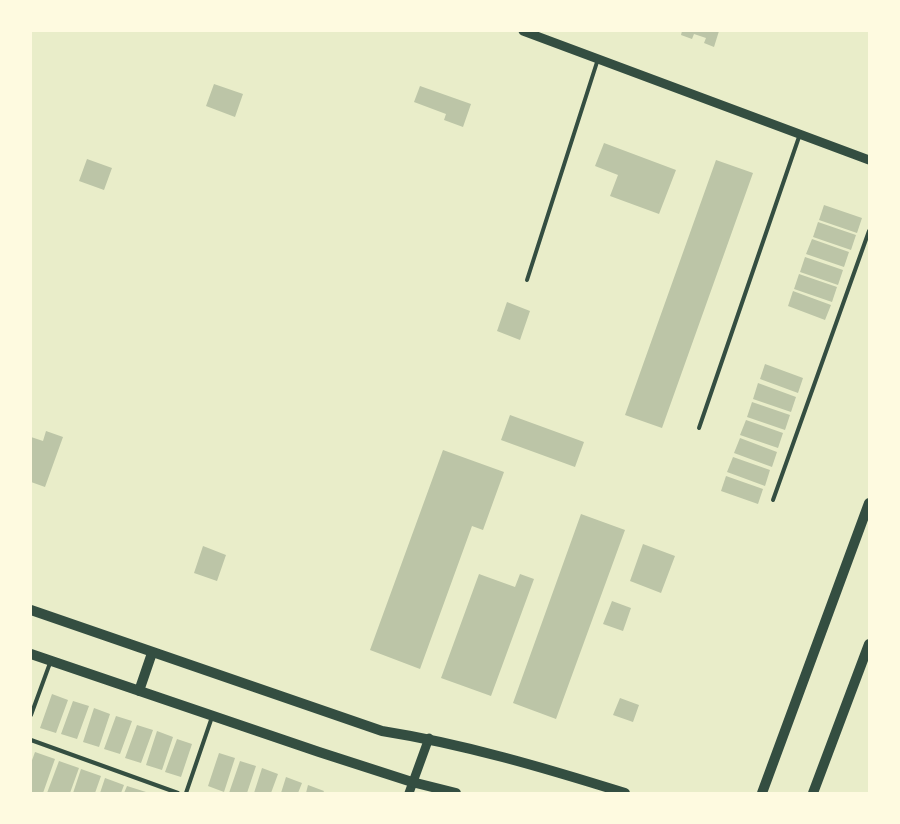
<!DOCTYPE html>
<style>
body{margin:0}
#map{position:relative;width:900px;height:824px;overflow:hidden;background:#e9edc9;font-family:"Fira Sans Condensed",sans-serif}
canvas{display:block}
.frame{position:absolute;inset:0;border:32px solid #fefae0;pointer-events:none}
</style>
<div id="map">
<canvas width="900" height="824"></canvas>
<div class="frame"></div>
</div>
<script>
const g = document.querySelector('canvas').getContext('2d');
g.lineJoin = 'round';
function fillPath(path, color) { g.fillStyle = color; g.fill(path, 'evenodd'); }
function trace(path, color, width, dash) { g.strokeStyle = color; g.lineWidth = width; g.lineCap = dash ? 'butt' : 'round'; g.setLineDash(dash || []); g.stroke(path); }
const building = new Path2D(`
 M682,31H719L714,47L704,43L706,38L694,34L692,39L681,35Z
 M214,84L243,94L235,117L206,106Z
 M420,86L471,104L463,127L444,120L446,114L414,102Z
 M604,143L676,170L659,214L610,196L618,175L595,166Z
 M87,159L112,168L104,190L79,181Z
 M716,160L753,173L662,428L625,415Z
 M824,205L862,218L857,233L819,220Z
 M818,222L856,235L851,250L813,237Z
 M812,239L849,252L844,267L806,254Z
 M805,257L843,270L838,285L800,272Z
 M799,274L837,287L832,302L794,289Z
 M793,291L831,305L825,320L788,306Z
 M507,302L530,311L520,340L497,331Z
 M765,364L803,378L798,393L760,379Z
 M758,383L796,397L791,412L753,399Z
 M752,402L790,415L785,430L747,417Z
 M510,415L584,442L575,467L501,440Z
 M746,420L783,433L778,448L740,435Z
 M46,431L63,437L45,487L31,482V437L43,441Z
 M740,438L777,452L772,467L734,453Z
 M443,450L504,472L483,530L472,526L420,669L370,650Z
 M733,457L770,470L765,486L727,472Z
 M726,476L763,489L758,504L721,491Z
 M581,514L625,530L556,719L513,703Z
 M643,544L675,556L661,593L630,581Z
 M203,546L226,555L217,581L194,573Z
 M479,574L515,587L520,574L534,579L491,696L441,678Z
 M612,601L631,608L623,631L603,624Z
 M52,694L68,700L56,733L40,728Z
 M620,698L639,705L633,722L613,715Z
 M73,701L89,706L77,739L61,734Z
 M94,708L110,714L99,747L83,742Z
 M116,716L132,721L120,754L104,749Z
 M137,725L153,730L141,763L125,758Z
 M157,731L173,737L162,770L146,765Z
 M177,739L192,744L181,777L165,772Z
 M35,752L55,759L43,793H31V763Z
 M219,753L235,758L224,792L208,786Z
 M59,761L79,768L70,793H47Z
 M240,761L256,766L247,793H229Z
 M262,768L278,774L271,793H254Z
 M81,769L101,776L95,793H73Z
 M286,777L302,783L298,793H281Z
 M105,778L124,785L121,793H100Z
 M308,785L324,791L323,793H306Z
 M127,786L146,792V793H124Z`);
const service = new Path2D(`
 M527,280L598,59
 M699,428L800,134
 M773,500L869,231
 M31,715L50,663
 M31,740L178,793
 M186,793L212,717`);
const tertiary = new Path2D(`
 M523,31L869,160
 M409,793L429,738`);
const secondary = new Path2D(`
 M31,610L382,731C464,744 545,768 625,793
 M31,654L319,752L412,782L456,793
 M139,691L152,653
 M762,793L869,503
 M813,793L869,644`);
fillPath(building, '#bcc5a7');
trace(service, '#344e41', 4);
trace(tertiary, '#344e41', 9);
trace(secondary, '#344e41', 10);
</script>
